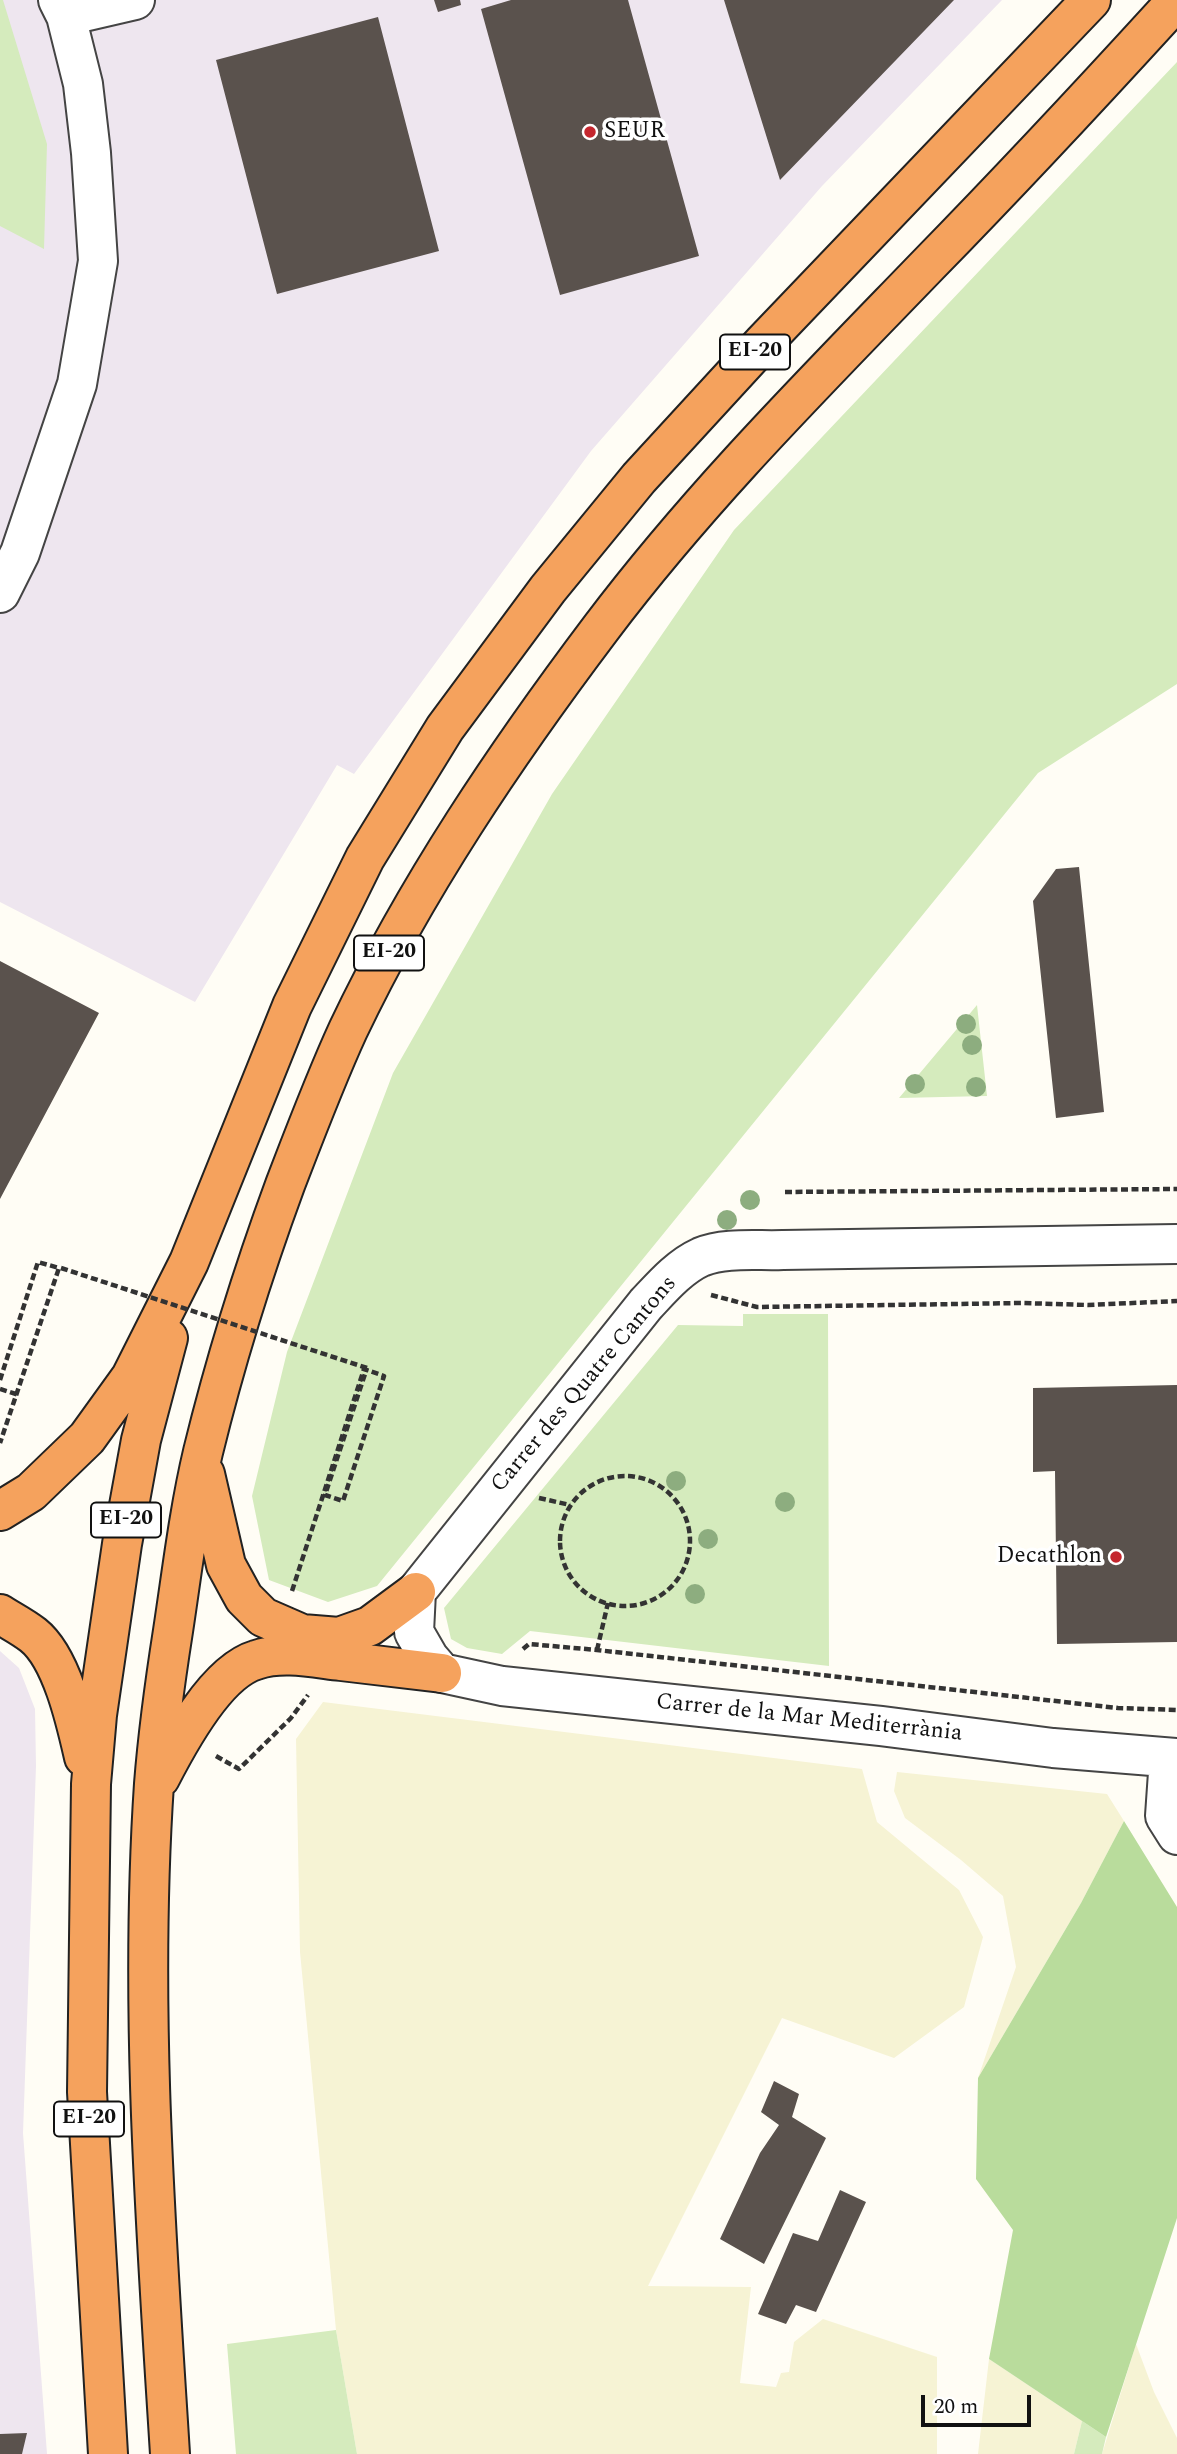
<!DOCTYPE html>
<meta charset="utf-8">
<style>
body{margin:0}
#map{position:relative;width:1177px;height:2454px;overflow:hidden;background:#fffdf5;font-family:Spectral,serif}
canvas{display:block}
.scale{position:absolute;left:921px;top:2395px;width:110px;height:32px;box-sizing:border-box;border:4px solid #111;border-top:0;padding-left:9px;font-size:21px;line-height:24px;white-space:nowrap;color:#111;-webkit-text-stroke:5px #fff;paint-order:stroke}
</style>
<div id="map">
<canvas width="1177" height="2454"></canvas>
<div class="scale">20 m</div>
</div>
<script>
const g = document.querySelector('canvas').getContext('2d');
g.lineJoin = 'round';
function fillPath(path, color) { g.fillStyle = color; g.fill(path, 'evenodd'); }
function trace(path, color, width, dash) { g.strokeStyle = color; g.lineWidth = width; g.lineCap = dash ? 'butt' : 'round'; g.setLineDash(dash || []); g.stroke(path); }
function label(font, color, halo, rows, align = 'center') {
  g.font = font + ' Spectral,serif'; g.lineWidth = 7; g.setLineDash([]); g.textBaseline = 'middle'; g.strokeStyle = halo; g.fillStyle = color; for (const [text, x, y, turn = 0] of rows) {
    g.save(); g.translate(x, y); g.rotate((+turn || 0) * Math.PI / 180); g.textAlign = isNaN(turn) ? turn : align; if (halo) g.strokeText(text, 0, 0); g.fillText(text, 0, 0); g.restore();
  }
}
const industrial = new Path2D(`
 M0,0H1002L822,186L591,451L354,774L337,765L195,1002L0,902Z
 M0,1651L19,1668L35,1709L36,1766L23,2133L47,2454H0Z`);
const farmland = new Path2D(`
 M323,1702L862,1769L877,1822L959,1890L983,1937L964,2007L894,2058L782,2018L648,2286L751,2287L740,2383L776,2387L781,2373L789,2372L794,2342L823,2319L937,2357V2454H357L336,2330L300,1952L296,1739Z
 M897,1772L1107,1794L1124,1821L1081,1903L978,2078L1016,1967L1003,1896L961,1860L905,1818L894,1791Z
 M1136,2344L1154,2392L1177,2438V2454H1102Z
 M989,2359L1082,2421L1074,2454H978Z`);
const green = new Path2D(`
 M0,0H3L47,144L44,249L0,226Z
 M1177,62V684L1038,773L377,1586L328,1602L269,1580L252,1496L287,1352L393,1073L552,794L734,530Z
 M977,1005L987,1096L899,1098Z
 M743,1314H828L829,1666L530,1631L502,1654L467,1648L451,1639L444,1608L678,1325L743,1326Z
 M336,2330L357,2454H236L227,2344Z
 M1082,2421L1106,2437L1102,2454H1074Z`);
const forest = new Path2D(`
 M1124,1821L1177,1907V2218L1106,2437L989,2359L1013,2230L976,2179L978,2078L1081,1903Z`);
const building = new Path2D(`
 M434,0H460L461,5L438,12Z
 M511,0H628L699,256L560,295L481,9Z
 M724,0H954L780,180Z
 M378,17L439,251L277,294L216,60Z
 M1079,867L1104,1112L1056,1118L1033,901L1056,869Z
 M0,961L99,1013L0,1199Z
 M1177,1385V1642L1057,1644L1055,1471L1033,1472V1388Z
 M774,2081L799,2094L792,2117L826,2138L764,2264L720,2239L760,2153L779,2125L761,2112Z
 M840,2190L866,2202L816,2312L796,2305L786,2324L758,2314L793,2233L818,2241Z
 M27,2433L22,2454H0V2434Z`);
const path = new Path2D(`
 M785,1192L1177,1189
 M711,1295L757,1307L1022,1303L1088,1305L1177,1301
 M0,1380L38,1262L59,1268L0,1443
 M0,1389L19,1395
 M560 1541a65 65 0 1 1 130 0a65 65 0 1 1-130 0Z
 M539,1498L570,1505
 M292,1591L364,1369L384,1376L343,1501L325,1495L367,1368
 M523,1649L529,1644L597,1650L1118,1708L1177,1710
 M597,1650L608,1603
 M216,1756L239,1769L291,1718L308,1695`);
const minor = new Path2D(`
 M66,16L135,0
 M0,593L20,553L77,384L98,261L91,153L83,84L66,16L58,0
 M1177,1244L783,1250C757,1251 725,1247 701,1257C679,1267 662,1287 646,1304L416,1592L414,1632L429,1658L442,1673L502,1686L881,1726L1053,1748L1177,1758
 M1169,1758L1165,1816L1177,1835`);
const highway = new Path2D(`
 M205,1474L226,1565L244,1598L263,1617L302,1634L339,1637L370,1626L416,1592
 M0,1511L31,1492L87,1438L131,1377L189,1262L292,1006L365,858L445,728L548,589L639,478L763,343L1091,0
 M0,1614C11,1621 23,1627 33,1635C62,1658 76,1722 84,1757
 M160,1778C178,1743 216,1672 256,1660C282,1651 314,1658 341,1661C374,1665 408,1669 442,1673
 M108,2454L87,2092L91,1784L97,1715L122,1544L141,1440L168,1338
 M170,2454C156,2231 139,2007 154,1784C158,1733 165,1682 173,1631C182,1572 189,1511 203,1452C225,1362 253,1272 285,1185C305,1133 325,1080 348,1030C416,887 506,754 601,628C699,498 815,382 928,265C1013,178 1095,90 1177,0`);
const pathBridge = new Path2D(`
 M61,1268L367,1368`);
const trees = [
 [966,1024],
 [972,1045],
 [915,1084],
 [976,1087],
 [750,1200],
 [727,1220],
 [676,1481],
 [785,1502],
 [708,1539],
 [695,1594]
];
const markers = [
 [590,132,7,"#c4262e"],
 [1116,1557,7,"#c4262e"]
];
const shields = [
 [755,352,70],
 [389,953,70],
 [126,1520,70],
 [89,2119,70]
];
const shieldNames = [
 ["EI-20",755,352],
 ["EI-20",389,953],
 ["EI-20",126,1520],
 ["EI-20",89,2119]
];
const poiNames = [
 ["SEUR",604,132],
 ["Decathlon",1102,1557,"right"]
];
const streetNames = [
 ["Carrer des Quatre Cantons",585,1385,-50],
 ["Carrer de la Mar Mediterrània",809,1719,6]
];
fillPath(industrial, '#eee6ef');
fillPath(farmland, '#f6f3d4');
fillPath(green, '#d5ebbd');
fillPath(forest, '#b9dc9c');
fillPath(building, '#5a524d');
trace(minor, '#444', 42);
trace(highway, '#222', 42);
trace(path, '#333', 4.5, [7, 3.5]);
trace(minor, '#fff', 38);
trace(highway, '#f5a25d', 38);
trace(pathBridge, '#333', 4.5, [7, 3.5]);
g.fillStyle = '#8dad7f';
for (const [x, y] of trees) { g.beginPath(); g.arc(x, y, 10, 0, 2 * Math.PI); g.fill(); }
for (const [x, y, r, color] of markers) { const dot = new Path2D(); dot.arc(x, y, r, 0, 2 * Math.PI); g.fillStyle = color; g.fill(dot); trace(dot, '#fff', 2.5); }
for (const [x, y, w] of shields) { const box = new Path2D(); box.roundRect(x - w / 2, y - 17.5, w, 35, 5); g.fillStyle = '#fff'; g.fill(box); trace(box, '#111', 2); }
label('bold 21px', '#111', null, shieldNames);
label('23px', '#111', '#fff', poiNames, 'left');
label('23px', '#111', '#fff', streetNames);
</script>
